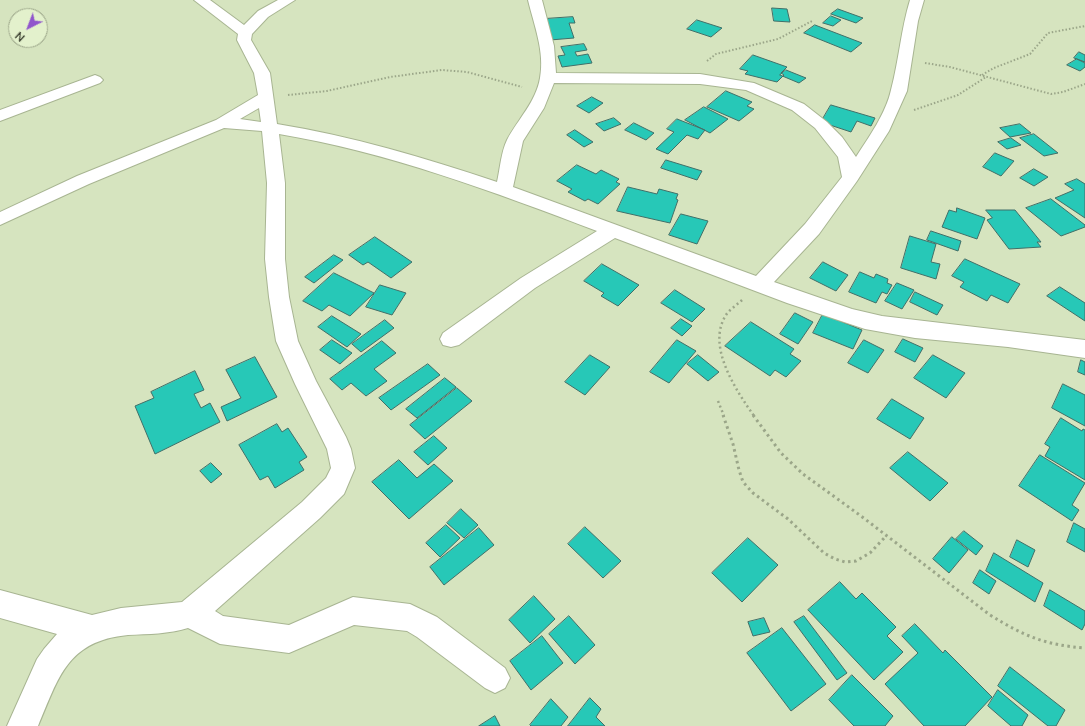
<!DOCTYPE html>
<style>
body{margin:0}
#map{position:relative;width:1085px;height:726px;overflow:hidden;background:#d6e4bf;font-family:"Nunito Sans",sans-serif}
canvas{display:block}
.north{position:absolute;left:8px;top:8px;width:40px;height:40px;box-sizing:border-box;background:#e3f1cc;border:1px solid #9aa488;border-radius:50%;rotate:222deg;font-size:11px;font-weight:700;line-height:16px;text-align:center;color:#2c3123}
.north::after{content:'';display:block;margin:auto;width:14px;height:18px;background:#9055cc;clip-path:polygon(50% 0,100% 100%,50% 72%,0 100%)}
</style>
<div id="map">
<canvas width="1085" height="726"></canvas>
<div class="north">N</div>
</div>
<script>
const g = document.querySelector('canvas').getContext('2d');
g.lineJoin = 'round';
function fillPath(path, color) { g.fillStyle = color; g.fill(path, 'evenodd'); }
function trace(path, color, width, dash) { g.strokeStyle = color; g.lineWidth = width; g.lineCap = dash ? 'butt' : 'round'; g.setLineDash(dash || []); g.stroke(path); }
const building = new Path2D(`
 M772,8L787,9L790,22L774,21Z
 M838,9L863,18L856,23L831,14Z
 M831,16L841,20L833,26L823,23Z
 M573,17L575,23H569L574,38L550,40L544,19Z
 M697,20L722,28L711,37L687,29Z
 M815,25L862,43L851,52L804,33Z
 M584,44L587,50L575,52L577,56L588,54L592,63L562,67L558,56L565,55L561,47Z
 M1079,52L1085,55V62L1074,58Z
 M753,55L787,67L781,73L784,75L777,82L745,74L748,71L740,69Z
 M1077,59L1085,63V67L1080,71L1067,65Z
 M786,70L806,78L799,83L780,75Z
 M726,91L752,102L747,106L754,109L739,121L707,107Z
 M592,97L603,103L589,113L577,106Z
 M831,105L875,118L871,126L857,121L851,132L821,122Z
 M704,107L728,119L710,133L685,120Z
 M614,118L621,124L604,131L596,124Z
 M677,119L705,130L698,139L687,135L668,154L656,149L674,132L667,129Z
 M634,123L654,133L646,140L625,130Z
 M1020,124L1031,133L1010,137L1000,128Z
 M575,130L593,142L584,147L567,135Z
 M1034,134L1058,153L1044,156L1020,138Z
 M1011,138L1021,145L1007,149L998,142Z
 M995,153L1014,161L1001,176L983,167Z
 M666,160L702,171L697,180L661,168Z
 M577,165L596,174L601,170L619,179L616,182L620,184L598,204L588,199L585,201L568,192L572,189L557,181Z
 M1034,169L1048,177L1034,186L1020,178Z
 M1077,179L1085,184V218L1055,198L1074,190L1065,184Z
 M628,187L657,194L659,189L678,194L676,199L678,200L670,223L617,211Z
 M1051,199L1085,225V227L1061,236L1026,208Z
 M957,208L985,218L977,239L942,227L949,210L956,212Z
 M986,210H1015L1041,242H1037L1041,247L1009,249L987,220L992,218Z
 M681,214L708,221L697,244L669,235Z
 M931,231L961,241L958,251L927,240Z
 M910,236L936,244L931,262L940,264L936,279L901,268Z
 M375,237L412,262L391,278L368,262L363,265L349,255Z
 M334,255L343,260L314,283L305,277Z
 M965,259L1020,284L1008,303L991,295L987,301L960,287L964,282L952,276Z
 M823,262L848,275L836,291L810,278Z
 M602,264L639,285L618,306L601,296L604,293L584,281Z
 M860,272L874,278L876,274L888,279L887,283L892,285L887,294L882,292L876,303L849,292Z
 M334,273L374,293L350,316L329,305L322,311L303,301Z
 M897,283L914,290L902,309L885,301Z
 M380,285L406,293L392,315L366,307Z
 M1060,287L1085,303V321L1047,296Z
 M675,290L705,309L692,322L661,303Z
 M915,292L943,305L937,315L910,302Z
 M795,313L813,322L798,344L780,334Z
 M823,314L862,330L853,349L813,333Z
 M332,316L361,334L347,347L318,327Z
 M681,319L692,326L682,336L671,328Z
 M385,320L394,328L361,352L352,344Z
 M751,322L794,349L790,354L801,361L786,377L775,370L770,376L725,346Z
 M903,339L923,348L915,362L895,352Z
 M332,340L352,353L340,364L320,350Z
 M677,340L696,351L669,383L650,372Z
 M864,340L884,350L868,373L848,363Z
 M382,341L396,353L374,369L387,381L366,396L351,383L342,390L330,379Z
 M590,355L610,367L585,395L565,382Z
 M698,355L719,372L708,381L687,364Z
 M933,355L965,373L946,398L914,378Z
 M255,357L277,397L227,421L221,407L241,398L226,370Z
 M1081,360L1085,362V375L1078,372Z
 M428,364L440,375L391,410L379,398Z
 M195,371L204,390L194,394L201,408L210,403L220,422L155,454L135,406L154,398L151,392Z
 M445,378L456,387L417,418L406,409Z
 M1063,384L1085,395V426L1052,408Z
 M457,388L472,401L425,439L410,425Z
 M892,399L924,418L910,439L877,419Z
 M1061,418L1082,431L1083,429L1085,430V480L1045,456L1050,447L1045,444Z
 M277,424L282,432L288,428L307,457L299,462L304,470L275,488L268,476L260,480L239,445Z
 M434,436L447,448L428,465L414,452Z
 M908,452L948,483L930,501L890,468Z
 M1040,455L1085,483L1072,505L1079,510L1072,521L1019,486Z
 M399,460L417,478L434,464L453,481L409,519L372,482Z
 M211,463L222,474L211,483L200,471Z
 M461,509L478,525L464,538L447,523Z
 M1074,523L1085,529V552L1067,542Z
 M446,525L460,538L440,557L426,543Z
 M585,527L621,561L603,578L568,544Z
 M479,528L494,545L444,585L430,567Z
 M964,531L983,546L976,555L956,539Z
 M952,537L968,550L949,573L933,559Z
 M748,538L778,565L742,602L712,573Z
 M1017,540L1035,550L1028,567L1010,557Z
 M994,553L1043,583L1035,602L986,571Z
 M980,570L996,581L989,594L973,583Z
 M840,582L856,599L862,593L896,627L887,636L903,652L874,680L808,610Z
 M1050,590L1085,611V624L1082,630L1044,606Z
 M534,596L555,619L530,643L509,620Z
 M569,616L595,645L575,664L549,634Z
 M804,616L847,673L837,680L794,622Z
 M764,618L770,632L753,636L748,622Z
 M915,624L943,653L945,650L992,697L965,726H924L885,684L918,653L902,636Z
 M782,628L826,684L791,711L747,653Z
 M542,636L563,663L531,690L510,661Z
 M1010,667L1065,710L1056,726H1048L998,686Z
 M852,675L893,716L885,726H854L829,700Z
 M998,690L1028,715L1022,726H1011L988,706Z
 M590,698L601,709L596,717L605,726H568Z
 M551,699L568,717L561,726H531L530,725Z
 M495,716L500,726H479Z`);
const pathFar2 = new Path2D(`
 M707,61L716,54L778,39L812,21
 M925,63L950,67L1051,94L1063,92L1085,84
 M982,75L994,68L1030,54L1048,33L1085,26
 M288,95L327,91L390,77L442,70L467,72L522,87
 M914,110L958,95L986,77`);
const pathFar1 = new Path2D(`
 M742,300C737,305 730,309 726,315C706,346 736,390 754,416
 M718,401L724,416`);
const path = new Path2D(`
 M723,415L733,444L739,470L743,482L753,493L788,519L824,553L835,559L845,562L856,561L870,553L886,536
 M753,415L781,453L803,474L861,516L990,615C1024,636 1045,645 1085,648`);
const minor = new Path2D(`
 M194,0H210L244,25L258,11L278,0H295L268,17L252,34L251,40L270,73L277,124C352,136 425,158 497,182C500,169 501,152 507,140C518,119 536,102 540,78C545,52 534,25 528,0H542L554,46L556,73L700,74L754,83L804,104L827,122L842,137L856,157C869,137 886,113 891,90C899,60 901,29 910,0H924L918,21L907,91L889,131L857,181L819,234L774,282L852,309L882,316L1085,340V358L1008,347L915,338L865,329L787,303L615,238L535,288L459,345L451,347L443,345L440,339L443,333L521,278L597,231C494,192 388,152 279,134L285,183V259L289,297L298,341L316,381L346,437L351,449L355,468L344,494L320,518L215,611L223,616L289,625L353,597L410,604L437,617L505,668L510,678L505,688L495,693L485,688L417,637L407,631L354,625L289,653L220,644L188,628C169,634 148,634 128,635C67,641 59,677 38,726H7L37,659L44,649L57,634L0,618V590L92,615L121,608L182,602L302,502L326,478L331,468L327,449L295,384L276,341L269,297L265,259L267,183L262,131L224,128L89,184L0,225V212L77,176L216,120L258,95L254,73L237,40L238,34ZM554,83L700,84L746,90L792,110L815,128L838,157L842,177L805,224L756,276L513,187L523,141L544,108ZM259,108L261,122L240,119Z
 M95,75L100,77L103,80L100,83L0,121V110Z`);
fillPath(building, '#27c8b7');
trace(building, '#416f68', 1);
trace(minor, '#a8b592', 2);
trace(pathFar2, '#9ba689', 2, [1.5, 2]);
trace(pathFar1, '#9ba689', 2.5, [2, 3]);
trace(path, '#9ba689', 3, [2.5, 3.5]);
fillPath(minor, '#fff');
</script>
